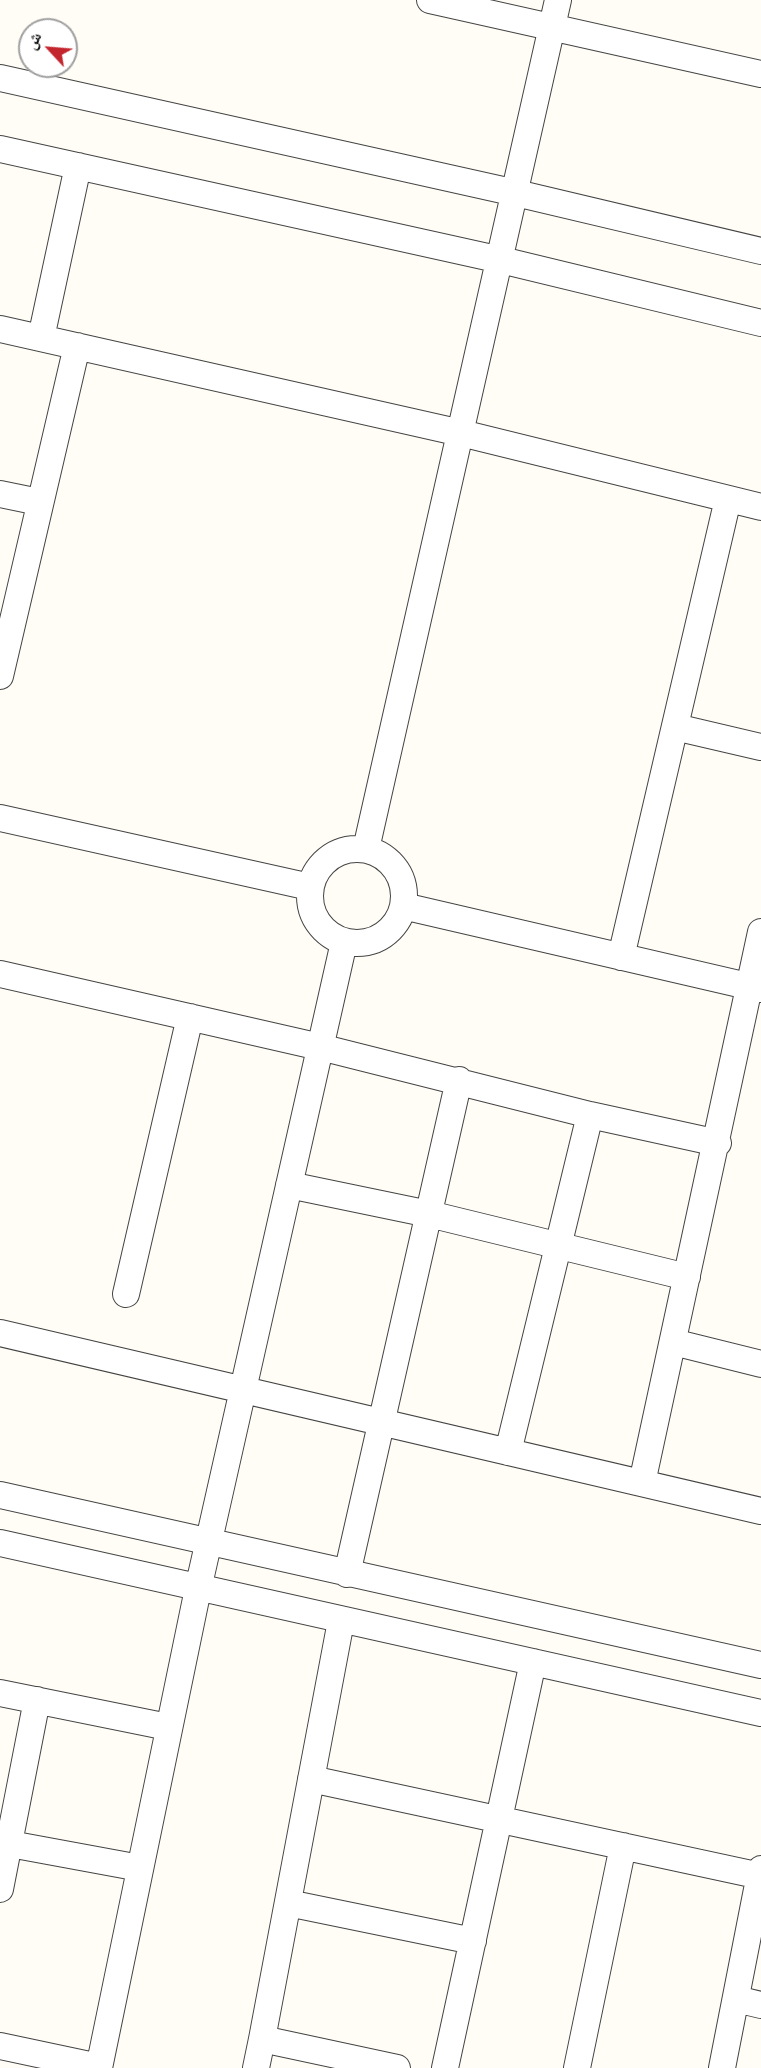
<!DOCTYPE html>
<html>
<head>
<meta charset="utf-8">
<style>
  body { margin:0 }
  #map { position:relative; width:761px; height:2068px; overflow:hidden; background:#fffdf5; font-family:"Zilla Slab","Noto Naskh Arabic",serif }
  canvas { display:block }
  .north { position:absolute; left:18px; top:18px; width:60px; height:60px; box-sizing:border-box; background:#fff; border:2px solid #a0a0a0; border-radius:50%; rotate:296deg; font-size:16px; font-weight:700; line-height:24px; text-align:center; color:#111 }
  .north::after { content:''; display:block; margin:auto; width:21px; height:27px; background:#c4262e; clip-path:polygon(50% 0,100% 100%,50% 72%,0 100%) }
</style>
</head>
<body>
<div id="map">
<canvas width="761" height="2068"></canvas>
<div class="north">ش</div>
</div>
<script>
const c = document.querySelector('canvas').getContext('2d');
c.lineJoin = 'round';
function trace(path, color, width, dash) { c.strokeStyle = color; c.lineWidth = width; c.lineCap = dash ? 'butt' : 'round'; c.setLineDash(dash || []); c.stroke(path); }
const minor = new Path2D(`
  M 430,0 L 761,74
  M 0,78 L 516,193 L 761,251
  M 0,149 L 501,260 L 761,323
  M 0,329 L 461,433 L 761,507
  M 41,338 L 78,166
  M 0,494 L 39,502
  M 0,676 L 77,346
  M 675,727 L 761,747
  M 0,818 L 310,887
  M310 896a47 47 0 1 1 94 0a47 47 0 1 1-94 0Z
  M 366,849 L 558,0
  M 403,906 L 761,989
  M 621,957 L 728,499
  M 0,974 L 320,1047 L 590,1115 L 718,1143
  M 289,1185 L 429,1214 L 687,1277
  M 126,1294 L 190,1017
  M 0,1333 L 761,1511
  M 673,1342 L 761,1364
  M 508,1452 L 590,1115
  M 642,1483 L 761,932
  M 0,1495 L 761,1665
  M 0,1543 L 761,1713
  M 347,1574 L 459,1080
  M 0,1693 L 168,1727
  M 311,1779 L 761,1876
  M 10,1844 L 140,1868
  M 0,1889 L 37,1700
  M 288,1903 L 473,1941
  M 736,1999 L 761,2005
  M 262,2039 L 341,1621
  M 0,2046 L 99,2067
  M 99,2068 L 198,1589 L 344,942
  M 256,2068 L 262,2039 L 397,2068
  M 445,2068 L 533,1662
  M 577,2068 L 623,1846
  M 722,2068 L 761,1869`);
trace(minor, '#444', 28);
trace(minor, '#fff', 26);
</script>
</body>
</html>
